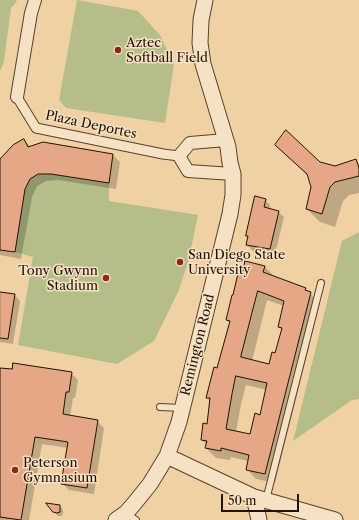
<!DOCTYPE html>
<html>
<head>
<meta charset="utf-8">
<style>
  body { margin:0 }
  #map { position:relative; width:359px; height:520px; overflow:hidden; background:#efd1a3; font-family:"Libre Caslon Text",serif }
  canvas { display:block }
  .scale { position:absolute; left:221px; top:494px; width:78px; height:18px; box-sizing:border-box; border:2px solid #231204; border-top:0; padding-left:5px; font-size:12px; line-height:14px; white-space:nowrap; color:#231204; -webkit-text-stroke:3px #f5e1c3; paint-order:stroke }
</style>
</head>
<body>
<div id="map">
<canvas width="359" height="520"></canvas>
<div class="scale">50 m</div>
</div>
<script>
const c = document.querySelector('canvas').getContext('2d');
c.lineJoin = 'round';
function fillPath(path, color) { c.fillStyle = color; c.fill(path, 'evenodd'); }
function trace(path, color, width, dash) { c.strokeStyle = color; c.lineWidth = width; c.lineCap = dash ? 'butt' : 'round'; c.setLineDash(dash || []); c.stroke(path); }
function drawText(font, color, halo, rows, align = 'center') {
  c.font = font + ' "Libre Caslon Text",serif'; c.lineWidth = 3; c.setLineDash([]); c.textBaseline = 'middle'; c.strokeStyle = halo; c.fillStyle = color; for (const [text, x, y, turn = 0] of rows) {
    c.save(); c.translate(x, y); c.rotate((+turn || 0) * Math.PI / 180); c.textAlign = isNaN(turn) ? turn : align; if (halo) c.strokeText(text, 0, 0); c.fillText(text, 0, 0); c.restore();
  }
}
fillPath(new Path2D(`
  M 0,0 L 16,0 L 17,1 L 11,8 L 4,61 L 0,72 Z
  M 77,0 L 138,11 L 160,35 L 174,65 L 165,123 L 66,108 L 59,100 Z
  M 38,174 L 51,174 L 109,183 L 109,201 L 198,215 L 188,263 L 178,292 L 154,341 L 117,364 L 18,345 L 33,257 L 15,252 L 25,189 L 30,179 Z
  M 359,232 L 359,399 L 352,400 L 293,441 L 342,241 Z`), '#b5bd89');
fillPath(new Path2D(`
  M 24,140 L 31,147 L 43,143 L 113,155 L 120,162 L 116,189 L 58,180 L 46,181 L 37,186 L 32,197 L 21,259 L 0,255 L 0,161 Z
  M 276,145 L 320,163 L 335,167 L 356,160 L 359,164 L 359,193 L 349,195 L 343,201 L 335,227 L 320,222 L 307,209 L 312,187 L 308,176 Z
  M 265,200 L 270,205 L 269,210 L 278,212 L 284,217 L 275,254 L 253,251 L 247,245 Z
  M 264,266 L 274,276 L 305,289 L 320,303 L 275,483 L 256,479 L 247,469 L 248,461 L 231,457 L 230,460 L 216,458 L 206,448 L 207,445 L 202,440 L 207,425 L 211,401 L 207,398 L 218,369 L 230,323 L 227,320 L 244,272 ZM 267,300 L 284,306 L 279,326 L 282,330 L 275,355 L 270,365 L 252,361 ZM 246,385 L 267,390 L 260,416 L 250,436 L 236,432 L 241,404 Z
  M 0,293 L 15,295 L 20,301 L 13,344 L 0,342 Z
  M 0,369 L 71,373 L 78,380 L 75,398 L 73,398 L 70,416 L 97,421 L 104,428 L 94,494 L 69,490 L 62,483 L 68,448 L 42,444 L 29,520 L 0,520 Z
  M 60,506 L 63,510 L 63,514 L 61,516 L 58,516 L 54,512 Z`), '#0003');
const building = new Path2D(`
  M 286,130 L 320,162 L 335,166 L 356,159 L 359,168 L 359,176 L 335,182 L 330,187 L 322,214 L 306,209 L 311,187 L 307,174 L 275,145 Z
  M 24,139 L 28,147 L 43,142 L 113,154 L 109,183 L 51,174 L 38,174 L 30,179 L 25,189 L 15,252 L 0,250 L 0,159 L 13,145 Z
  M 255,196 L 266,199 L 264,207 L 279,211 L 270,249 L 246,245 L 248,236 L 246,236 Z
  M 245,261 L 265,266 L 263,272 L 306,288 L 305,290 L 311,292 L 265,474 L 246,470 L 249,455 L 221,448 L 221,451 L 205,448 L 207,441 L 201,440 L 203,423 L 207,424 L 210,398 L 206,398 L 214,367 L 217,368 L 230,321 L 226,320 L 232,295 L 233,295 L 239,269 L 243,271 ZM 258,291 L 284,301 L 278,327 L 282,328 L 275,353 L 272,352 L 269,364 L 241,357 ZM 236,376 L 267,383 L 260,415 L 255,413 L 250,434 L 226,429 L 232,394 Z
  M 0,292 L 15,294 L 8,339 L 0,338 Z
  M 13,363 L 72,372 L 69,392 L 66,392 L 63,414 L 98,420 L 87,488 L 61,484 L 68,442 L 35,437 L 21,520 L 0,517 L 0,368 L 12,369 Z
  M 46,503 L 60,505 L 60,512 L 57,513 L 53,512 Z`);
fillPath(building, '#e6a786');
trace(building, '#231204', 1);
const service = new Path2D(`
  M 160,407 L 182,408
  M 266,500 L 321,283
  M 127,514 L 136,520`);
const pedestrian = new Path2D(`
  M 17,97 L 36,128 L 163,154 L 179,156`);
const minor = new Path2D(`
  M 17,97 L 31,13 L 35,0
  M 226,140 L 190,143 L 179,156 L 188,171 L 233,174`);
const tertiary = new Path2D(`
  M 167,456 L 254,497 L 335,520
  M 254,497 L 259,520
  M 116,520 L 126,513 L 133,505 L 150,484 L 167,456 L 179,422 L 230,214 L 233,195 L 233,174 L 230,163 L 228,147 L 203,64 L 200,43 L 201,20 L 205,0`);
trace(service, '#56422c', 8);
trace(pedestrian, '#56422c', 11);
trace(minor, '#56422c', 14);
trace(tertiary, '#56422c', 17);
trace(service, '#f5e1c3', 6);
trace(pedestrian, '#f5e1c3', 9);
trace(minor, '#f5e1c3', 12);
trace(tertiary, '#f5e1c3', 15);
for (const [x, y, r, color] of [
  [118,50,4,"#8f2418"],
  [180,262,4,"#8f2418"],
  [106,278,4,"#8f2418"],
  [15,470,4,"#8f2418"]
]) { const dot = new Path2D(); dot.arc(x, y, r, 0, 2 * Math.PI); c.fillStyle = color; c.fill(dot); trace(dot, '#f5e1c3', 1.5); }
drawText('13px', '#231204', '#f5e1c3', [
  ["Aztec",126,43],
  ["Softball Field",126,58],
  ["San Diego State",188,255],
  ["University",188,270],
  ["Tony Gwynn",98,271,"right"],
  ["Stadium",98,286,"right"],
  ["Peterson",23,463],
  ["Gymnasium",23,478]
], 'left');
drawText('13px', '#231204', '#f5e1c3', [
  ["Plaza Deportes",91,125,12],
  ["Remington Road",198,345,-76]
]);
</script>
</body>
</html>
